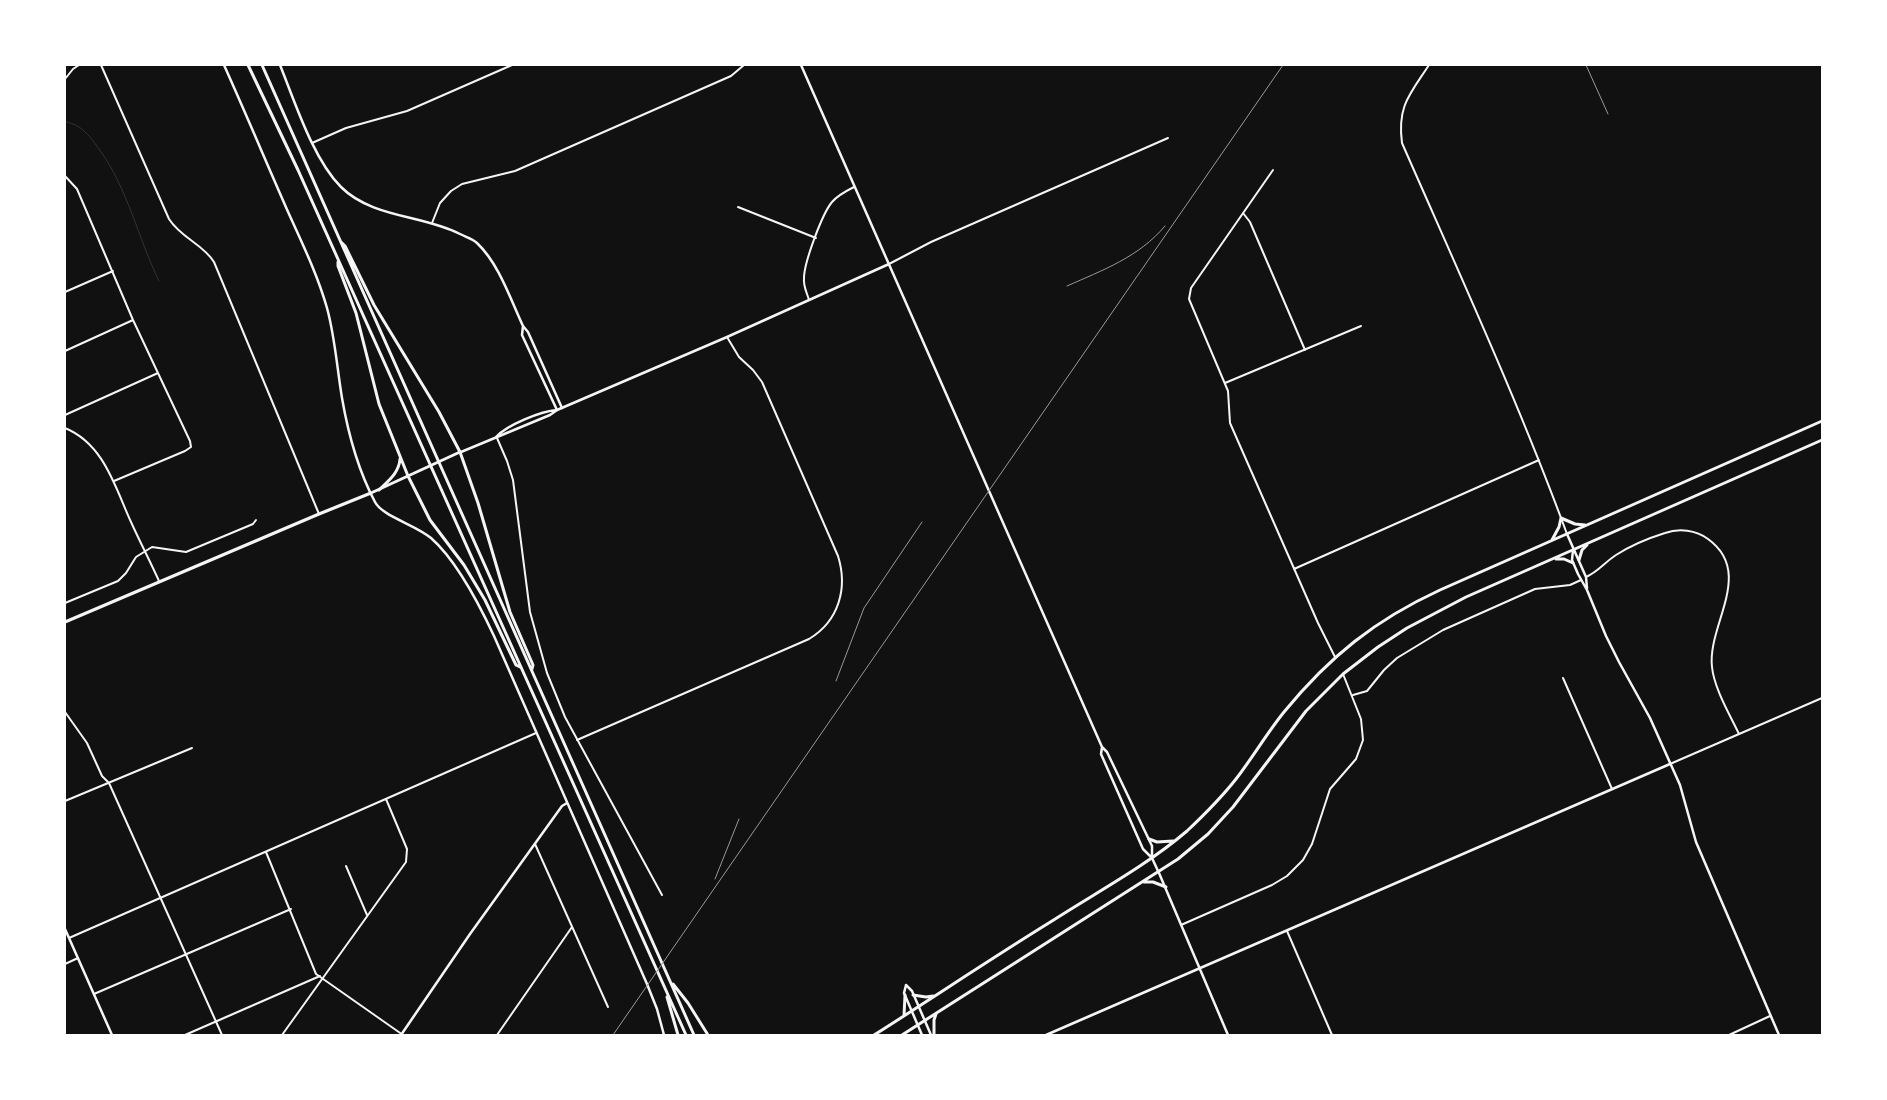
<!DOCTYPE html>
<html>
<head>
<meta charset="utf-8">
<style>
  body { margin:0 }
  #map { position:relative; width:1887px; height:1100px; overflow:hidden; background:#111; font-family:Overpass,sans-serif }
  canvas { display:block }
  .frame { position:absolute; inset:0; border:66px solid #fff; pointer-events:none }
</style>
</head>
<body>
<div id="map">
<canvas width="1887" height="1100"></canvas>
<div class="frame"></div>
</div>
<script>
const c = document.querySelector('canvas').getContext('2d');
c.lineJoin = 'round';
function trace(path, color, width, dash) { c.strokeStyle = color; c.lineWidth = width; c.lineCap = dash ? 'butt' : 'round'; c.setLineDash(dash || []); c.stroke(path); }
trace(new Path2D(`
  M 65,121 C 69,123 75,124 79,127 C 87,132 94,142 99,149 C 128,189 138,238 159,281`), '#333', 1);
trace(new Path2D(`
  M 101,65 L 169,219 C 181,238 203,244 214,262 L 319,514
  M 1429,65 C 1410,94 1397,106 1402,143 C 1459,273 1518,401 1567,534
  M 65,79 L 73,69 L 79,65
  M 312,143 L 346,128 L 407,111 L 512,65
  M 1273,170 L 1191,288 L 1189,299 L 1228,391 L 1230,423 L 1318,623 L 1335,657
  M 65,176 L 77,189 L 133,320 L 190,441 L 191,447 L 185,451 L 114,481
  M 738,207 L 816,238
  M 1243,213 L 1250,222 L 1305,350
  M 432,223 L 440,203 L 451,191 L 462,184 L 515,171 L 731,76 L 744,65
  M 889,264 L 931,242 L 1168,138
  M 65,292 L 113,271
  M 809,300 C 807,293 803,286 804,278 C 804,263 822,214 832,202 C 838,195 846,191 854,187
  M 65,351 L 133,320
  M 1225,383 L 1361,326
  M 65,415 L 158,373
  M 65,428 C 104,444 115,487 131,522 C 140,542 150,561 159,581
  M 497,438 L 507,461 L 513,480 L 530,612 L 547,673 L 565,717 L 662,895
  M 1294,569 L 1539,460
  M 1586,577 C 1598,572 1605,562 1616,555 C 1630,546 1649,538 1665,533 C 1679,528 1696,530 1708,539 C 1755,573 1707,625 1712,667 C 1714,688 1730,715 1739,734
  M 65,603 L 118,581 L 126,573 L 136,557 L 152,547 L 186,552 L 253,524 L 256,520
  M 1563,678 L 1612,789
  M 1353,695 L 1367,691 L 1384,670 L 1397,658 L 1443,630 L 1535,589 L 1570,585 L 1581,580
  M 65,712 L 87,743 L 102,776 L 109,783 L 222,1035
  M 577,740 L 809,639 C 839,621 848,588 838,556 L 762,382 L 753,370 L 739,357 L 727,337
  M 1670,764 L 1822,698
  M 65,801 L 192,748
  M 535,844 L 608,1007
  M 266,852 L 316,974 L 403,1035
  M 346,866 L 367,915
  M 1181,925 L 1272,885 L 1287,876 L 1303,860 L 1312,844 L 1330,789 L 1356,759 L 1363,740 L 1361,719 L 1343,674
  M 1287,931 L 1332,1035
  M 69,938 L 536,733
  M 65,964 L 78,958
  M 94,994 L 291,909
  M 185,1035 L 320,976
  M 282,1035 L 406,862 L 407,849 L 386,799
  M 497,1035 L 572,927
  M 1729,1035 L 1770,1016`), '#f5f5f5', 2);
trace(new Path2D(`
  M 224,65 C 246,114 267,164 289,214 C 303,245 318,276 327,308 C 335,337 337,368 342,398 C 348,433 358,470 375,502 C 382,516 416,525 431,538 C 456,560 480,606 494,636 L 647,984 L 657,1009 L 664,1035
  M 280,65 C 295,102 313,159 341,187 C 372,218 423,215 460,234 C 466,237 473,239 477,243 C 499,264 510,298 523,326 L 528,332 L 562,408
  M 523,326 L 522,335 L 557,410
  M 1159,873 L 1228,1035
  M 65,929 L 112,1035
  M 401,1035 L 470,934 L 562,806 L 567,803
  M 922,1035 L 904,993 L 906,985 L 912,991 L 931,1035
  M 1046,1035 L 1670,764`), '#f5f5f5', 2.5);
trace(new Path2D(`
  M 801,65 L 1102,747 L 1107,752 L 1152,846 L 1152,858
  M 557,410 L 727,337 L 889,264
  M 461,452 L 550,415 L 557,410 C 541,411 507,425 496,437
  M 1567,534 L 1586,577 L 1587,588
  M 1573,550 L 1572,560 L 1578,574 L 1587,590 L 1606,636 L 1619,662 L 1650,718 L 1680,785 L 1696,842 L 1779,1035
  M 1102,747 L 1101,754 L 1143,849 L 1152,858 L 1158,871`), '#f5f5f5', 2.5);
trace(new Path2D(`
  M 65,622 L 319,514 L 371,493 L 460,452`), '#f5f5f5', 3);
trace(new Path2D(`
  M 1552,540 L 1559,527 L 1561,518 L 1575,524 L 1585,525
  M 1556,559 L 1564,559 L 1573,563
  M 1579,560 L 1582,550 L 1587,545
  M 1149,839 L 1157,842 L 1173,841
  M 1144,882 L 1153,882 L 1166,887
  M 913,995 L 926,997 L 933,996
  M 904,1016 L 905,995
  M 874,1035 C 934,997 992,958 1052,921 C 1097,892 1146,866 1187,831 C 1204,815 1221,798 1236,779 C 1253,757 1267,733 1284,712 C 1330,656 1375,620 1440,590 L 1822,421
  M 902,1035 L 1178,859 L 1208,834 L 1233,807 L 1306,711 L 1343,674 L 1378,647 L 1407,628 L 1466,597 L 1822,440
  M 934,1035 L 934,1020 L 936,1014`), '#f5f5f5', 3);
trace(new Path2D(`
  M 248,65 L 298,170 L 686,1035
  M 262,65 L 694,1035
  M 341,242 L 345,246 L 374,305 L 439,412 L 460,452 L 478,503 L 510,612 L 533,665 L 532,669
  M 338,262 L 338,266 L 356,313 L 379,404 L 408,476 L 430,520 L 464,565 L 485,600 L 516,665 L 520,667
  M 379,490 C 388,481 399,473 400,459
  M 673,984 L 688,1003 L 708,1035
  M 667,997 L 678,1035`), '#f5f5f5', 3);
trace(new Path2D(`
  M 1249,65 L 1250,65
  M 1586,65 L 1608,114
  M 1067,286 C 1103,270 1139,257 1165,226
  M 836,681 L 864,608 L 922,522
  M 715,879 L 739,819
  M 613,1035 L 1283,65`), '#9a9a9a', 1);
</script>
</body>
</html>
